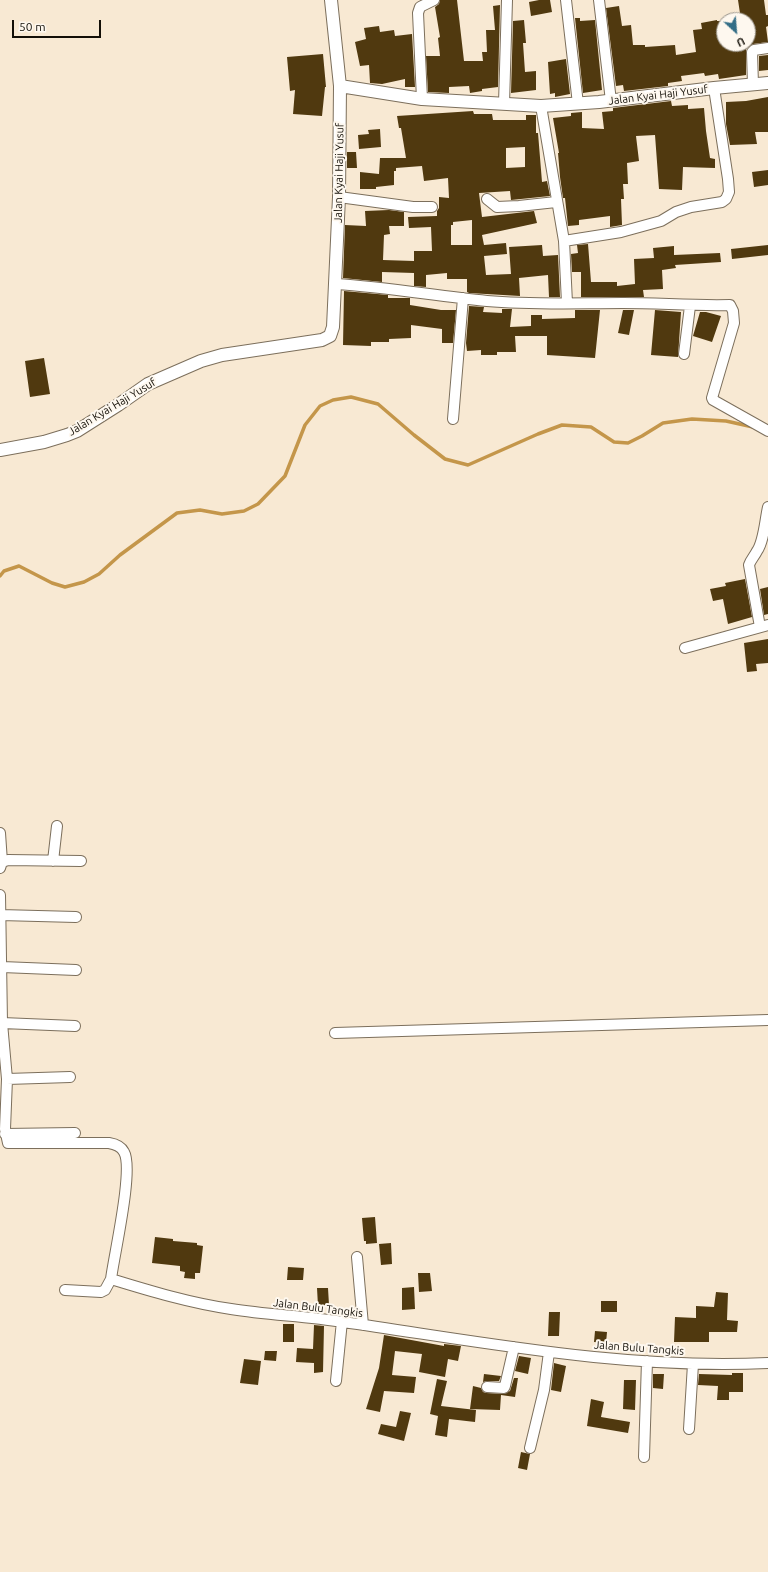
<!DOCTYPE html>
<html>
<head>
<meta charset="utf-8">
<style>
  body { margin:0 }
  #map { position:relative; width:768px; height:1572px; overflow:hidden; background:#f8e9d3; font-family:Ubuntu,sans-serif }
  canvas { display:block }
  .north { position:absolute; left:716px; top:12px; width:40px; height:40px; box-sizing:border-box; background:#fef8ef; border:1px solid #a09b92; border-radius:50%; rotate:154deg; font-size:11px; font-weight:700; line-height:16px; text-align:center; color:#130f07 }
  .north::after { content:''; display:block; margin:auto; width:14px; height:18px; background:#346e87; clip-path:polygon(50% 0,100% 100%,50% 72%,0 100%) }
  .scale { position:absolute; left:12px; top:20px; width:89px; height:18px; box-sizing:border-box; border:2px solid #130f07; border-top:0; padding-left:5px; font-size:12px; line-height:14px; white-space:nowrap; color:#130f07; -webkit-text-stroke:3px #fef8ef; paint-order:stroke }
</style>
</head>
<body>
<div id="map">
<canvas width="768" height="1572"></canvas>
<div class="north">U</div>
<div class="scale">50 m</div>
</div>
<script>
const c = document.querySelector('canvas').getContext('2d');
c.lineJoin = 'round';
function trace(path, color, width, dash) { c.strokeStyle = color; c.lineWidth = width; c.lineCap = dash ? 'butt' : 'round'; c.setLineDash(dash || []); c.stroke(path); }
function fillPath(path, color) { c.fillStyle = color; c.fill(path, 'evenodd'); }
function drawText(font, color, halo, rows, align = 'center') {
  c.font = font + ' Ubuntu,sans-serif'; c.lineWidth = 4; c.setLineDash([]); c.textBaseline = 'middle'; c.strokeStyle = halo; c.fillStyle = color; for (const [text, x, y, turn = 0] of rows) {
    c.save(); c.translate(x, y); c.rotate((+turn || 0) * Math.PI / 180); c.textAlign = isNaN(turn) ? turn : align; if (halo) c.strokeText(text, 0, 0); c.fillText(text, 0, 0); c.restore();
  }
}
trace(new Path2D(`
  M 0,576 L 4,571 L 19,566 L 52,583 L 65,587 L 84,582 L 99,574 L 120,555 L 177,513 L 200,510 L 222,514 L 244,511 L 258,504 L 285,476 L 305,425 L 320,406 L 333,400 L 351,397 L 378,404 L 414,435 L 445,459 L 468,465 L 538,434 L 562,425 L 591,427 L 614,442 L 628,443 L 642,436 L 663,423 L 692,419 L 726,421 L 753,427`), '#c4964a', 3.5);
fillPath(new Path2D(`
  M 440,0 L 457,0 L 464,61 L 483,61 L 482,52 L 487,52 L 486,30 L 495,30 L 493,6 L 500,5 L 498,87 L 482,89 L 482,91 L 470,93 L 469,86 L 449,87 L 449,93 L 428,92 L 426,56 L 440,56 L 438,38 L 440,37 L 435,7 L 439,4 Z
  M 539,0 L 550,0 L 552,12 L 531,16 L 529,2 Z
  M 738,0 L 764,0 L 766,15 L 768,15 L 768,26 L 766,27 L 768,42 L 753,44 L 746,49 L 746,75 L 719,79 L 718,74 L 705,76 L 704,73 L 681,76 L 682,81 L 668,83 L 668,86 L 624,91 L 623,85 L 616,86 L 606,8 L 619,6 L 622,26 L 631,25 L 633,45 L 645,45 L 645,47 L 675,45 L 676,55 L 696,52 L 693,30 L 702,29 L 701,23 L 717,20 L 717,21 L 724,21 L 724,44 L 748,44 L 748,20 L 741,20 Z
  M 575,18 L 580,18 L 580,21 L 595,20 L 602,90 L 583,93 Z
  M 524,20 L 526,43 L 523,43 L 525,72 L 536,71 L 536,90 L 511,93 L 513,21 Z
  M 379,26 L 380,32 L 394,30 L 395,36 L 412,34 L 415,87 L 405,87 L 405,79 L 382,84 L 370,83 L 369,65 L 360,66 L 355,42 L 366,39 L 364,28 Z
  M 323,54 L 326,87 L 325,87 L 322,116 L 293,114 L 295,90 L 290,91 L 287,57 Z
  M 768,55 L 768,70 L 759,71 L 759,56 Z
  M 566,59 L 570,94 L 555,97 L 555,93 L 550,94 L 548,62 Z
  M 768,97 L 768,132 L 755,132 L 757,144 L 730,145 L 726,124 L 726,102 L 746,101 Z
  M 671,101 L 672,106 L 688,105 L 688,109 L 704,108 L 706,131 L 710,158 L 715,159 L 715,168 L 683,167 L 682,190 L 659,189 L 655,135 L 636,136 L 639,161 L 627,163 L 628,184 L 623,184 L 624,199 L 621,199 L 622,225 L 610,227 L 610,216 L 579,220 L 579,225 L 568,226 L 565,198 L 563,198 L 560,177 L 558,153 L 559,153 L 553,118 L 571,116 L 571,113 L 582,112 L 582,128 L 604,129 L 602,112 L 613,111 L 613,108 Z
  M 473,111 L 474,114 L 492,114 L 493,120 L 526,120 L 526,115 L 536,115 L 536,133 L 538,133 L 542,182 L 547,181 L 550,196 L 511,200 L 510,191 L 479,193 L 482,217 L 534,211 L 537,223 L 482,235 L 484,245 L 506,243 L 507,254 L 484,256 L 486,275 L 511,274 L 509,247 L 542,245 L 543,256 L 558,255 L 560,297 L 549,297 L 548,275 L 519,278 L 520,296 L 469,293 L 467,292 L 467,279 L 447,279 L 447,273 L 426,275 L 426,287 L 414,286 L 414,273 L 382,272 L 382,282 L 343,278 L 345,225 L 366,226 L 365,211 L 389,210 L 404,212 L 404,226 L 389,226 L 390,234 L 384,235 L 383,260 L 414,261 L 414,251 L 432,251 L 431,227 L 409,228 L 408,217 L 437,216 L 437,211 L 439,208 L 439,197 L 449,198 L 448,178 L 424,181 L 422,166 L 396,168 L 396,171 L 394,171 L 394,185 L 376,187 L 376,189 L 360,189 L 360,172 L 379,174 L 380,158 L 406,158 L 401,128 L 399,128 L 397,116 ZM 525,147 L 525,167 L 506,168 L 506,148 ZM 472,220 L 472,245 L 451,245 L 451,225 L 453,225 L 453,222 Z
  M 380,129 L 381,147 L 359,149 L 358,135 L 369,134 L 368,130 Z
  M 347,152 L 356,152 L 357,168 L 347,168 Z
  M 768,170 L 768,185 L 754,187 L 752,172 Z
  M 588,244 L 591,282 L 617,282 L 617,286 L 635,284 L 634,259 L 654,258 L 653,248 L 674,246 L 674,255 L 720,253 L 721,262 L 675,265 L 676,268 L 662,270 L 663,289 L 643,290 L 644,297 L 581,297 L 581,272 L 572,272 L 571,254 L 578,253 L 577,245 Z
  M 768,245 L 768,255 L 732,259 L 731,249 Z
  M 344,291 L 388,295 L 388,298 L 410,298 L 410,305 L 441,310 L 456,310 L 453,343 L 442,343 L 442,329 L 411,325 L 411,338 L 389,339 L 389,342 L 371,342 L 371,346 L 343,345 Z
  M 469,306 L 484,307 L 483,312 L 502,313 L 502,309 L 512,309 L 510,327 L 531,326 L 531,315 L 542,315 L 542,319 L 575,318 L 575,310 L 600,310 L 595,358 L 547,355 L 547,336 L 515,336 L 516,352 L 497,352 L 497,355 L 481,355 L 481,350 L 467,351 L 466,343 Z
  M 623,310 L 634,310 L 629,335 L 618,333 Z
  M 655,310 L 681,312 L 678,357 L 651,355 Z
  M 700,312 L 706,312 L 721,316 L 712,342 L 693,336 Z
  M 44,358 L 50,394 L 30,397 L 25,361 Z
  M 745,579 L 752,617 L 728,624 L 723,599 L 713,601 L 710,589 L 726,586 L 725,583 Z
  M 768,587 L 768,614 L 764,615 L 760,589 Z
  M 768,639 L 768,663 L 756,664 L 757,671 L 747,672 L 744,643 Z
  M 375,1217 L 377,1243 L 366,1244 L 366,1241 L 364,1241 L 362,1218 Z
  M 155,1237 L 173,1239 L 173,1241 L 197,1243 L 197,1245 L 203,1246 L 200,1273 L 195,1273 L 195,1279 L 184,1278 L 185,1272 L 180,1271 L 180,1266 L 152,1263 Z
  M 391,1243 L 392,1264 L 381,1265 L 379,1244 Z
  M 288,1267 L 304,1268 L 303,1280 L 287,1280 Z
  M 418,1273 L 430,1273 L 432,1291 L 419,1292 Z
  M 414,1287 L 415,1309 L 402,1310 L 402,1288 Z
  M 317,1288 L 328,1288 L 329,1305 L 318,1306 Z
  M 716,1292 L 728,1293 L 727,1320 L 738,1321 L 737,1332 L 709,1332 L 709,1342 L 674,1342 L 675,1317 L 696,1318 L 696,1306 L 714,1307 Z
  M 601,1301 L 617,1301 L 617,1312 L 601,1312 Z
  M 549,1312 L 560,1312 L 559,1336 L 548,1336 Z
  M 283,1324 L 294,1324 L 294,1342 L 283,1342 Z
  M 314,1325 L 324,1326 L 323,1372 L 314,1373 L 314,1363 L 296,1362 L 297,1348 L 313,1349 Z
  M 595,1331 L 607,1332 L 606,1343 L 594,1342 Z
  M 384,1335 L 444,1346 L 444,1344 L 461,1346 L 458,1361 L 448,1359 L 445,1377 L 419,1372 L 422,1354 L 395,1351 L 392,1375 L 416,1377 L 414,1393 L 384,1391 L 380,1412 L 366,1409 L 379,1368 Z
  M 265,1351 L 277,1351 L 276,1361 L 264,1360 Z
  M 519,1356 L 531,1358 L 528,1374 L 515,1371 Z
  M 244,1359 L 261,1361 L 258,1385 L 240,1383 Z
  M 554,1363 L 566,1366 L 561,1392 L 551,1390 Z
  M 732,1373 L 743,1373 L 743,1392 L 729,1392 L 729,1400 L 717,1400 L 718,1386 L 698,1385 L 699,1374 L 732,1375 Z
  M 484,1374 L 501,1376 L 499,1381 L 487,1381 L 483,1382 Z
  M 653,1374 L 664,1374 L 663,1389 L 653,1388 Z
  M 514,1378 L 518,1378 L 515,1397 L 501,1395 L 500,1410 L 470,1409 L 473,1386 L 481,1388 L 483,1392 L 486,1393 L 504,1394 L 510,1391 Z
  M 437,1379 L 447,1381 L 441,1406 L 476,1410 L 475,1422 L 449,1419 L 447,1437 L 435,1435 L 438,1416 L 430,1414 Z
  M 624,1380 L 636,1380 L 635,1410 L 623,1409 Z
  M 591,1399 L 604,1402 L 601,1417 L 630,1422 L 628,1433 L 587,1426 Z
  M 400,1411 L 411,1413 L 404,1441 L 378,1434 L 381,1424 L 396,1427 Z
  M 521,1452 L 530,1454 L 527,1470 L 518,1468 Z`), '#50390f');
const minor = new Path2D(`
  M 566,0 L 578,104
  M 599,0 L 611,101
  M 753,85 L 752,52 L 754,50 L 768,48
  M 422,99 L 418,13 L 420,7 L 434,0
  M 504,104 L 507,0
  M 541,106 L 564,241 L 567,303
  M 339,197 L 413,207 L 432,207
  M 487,199 L 497,207 L 519,206 L 556,202
  M 564,241 L 621,232 L 661,221 L 676,212 L 691,207 L 722,202 L 726,199 L 729,192 L 728,179 L 714,88
  M 336,284 C 386,287 436,296 487,301 C 532,305 578,303 623,303 C 659,303 694,306 730,305 L 733,311 L 734,323 L 712,398 L 713,400 L 768,431
  M 684,354 L 690,306
  M 453,419 L 463,298
  M 760,627 L 749,565 C 751,559 754,557 757,551 C 764,541 765,520 768,507
  M 685,648 L 768,625
  M 53,861 L 57,826
  M 2,862 L 8,860 L 81,861
  M 0,868 L 2,862 L 0,833
  M 0,895 L 2,1023 L 7,1079 L 5,1129 L 8,1143 L 109,1143 C 115,1144 121,1146 124,1152 C 134,1169 114,1255 111,1279 C 150,1291 190,1303 231,1309 C 268,1315 306,1316 343,1322 C 484,1342 625,1370 768,1363
  M 0,915 L 76,917
  M 2,967 L 76,970
  M 2,1023 L 75,1026
  M 335,1033 L 768,1020
  M 7,1079 L 70,1077
  M 5,1134 L 75,1133
  M 357,1257 L 363,1325
  M 65,1290 L 101,1292 L 105,1290 L 111,1279
  M 336,1381 L 342,1321
  M 487,1387 L 504,1388 L 505,1386 L 514,1347
  M 689,1429 L 693,1364
  M 530,1448 L 544,1390 L 549,1352
  M 644,1457 L 647,1361`);
const tertiary = new Path2D(`
  M 340,86 L 422,99 L 541,106 L 599,102 L 714,88 L 768,83
  M 0,450 L 44,442 L 67,435 L 77,431 L 118,405 L 148,384 L 201,361 L 222,355 L 322,340 L 330,336 L 333,327 L 339,197 L 340,86 L 331,0`);
trace(minor, '#7c6f5c', 12);
trace(tertiary, '#7c6f5c', 14);
trace(minor, '#fff', 10);
trace(tertiary, '#fff', 12);
drawText('11px', '#130f07', '#fef8ef', [
  ["Jalan Kyai Haji Yusuf",658,95,-7],
  ["Jalan Kyai Haji Yusuf",339,173,-89],
  ["Jalan Kyai Haji Yusuf",112,407,-31],
  ["Jalan Bulu Tangkis",318,1308,7],
  ["Jalan Bulu Tangkis",639,1348,4]
]);
</script>
</body>
</html>
